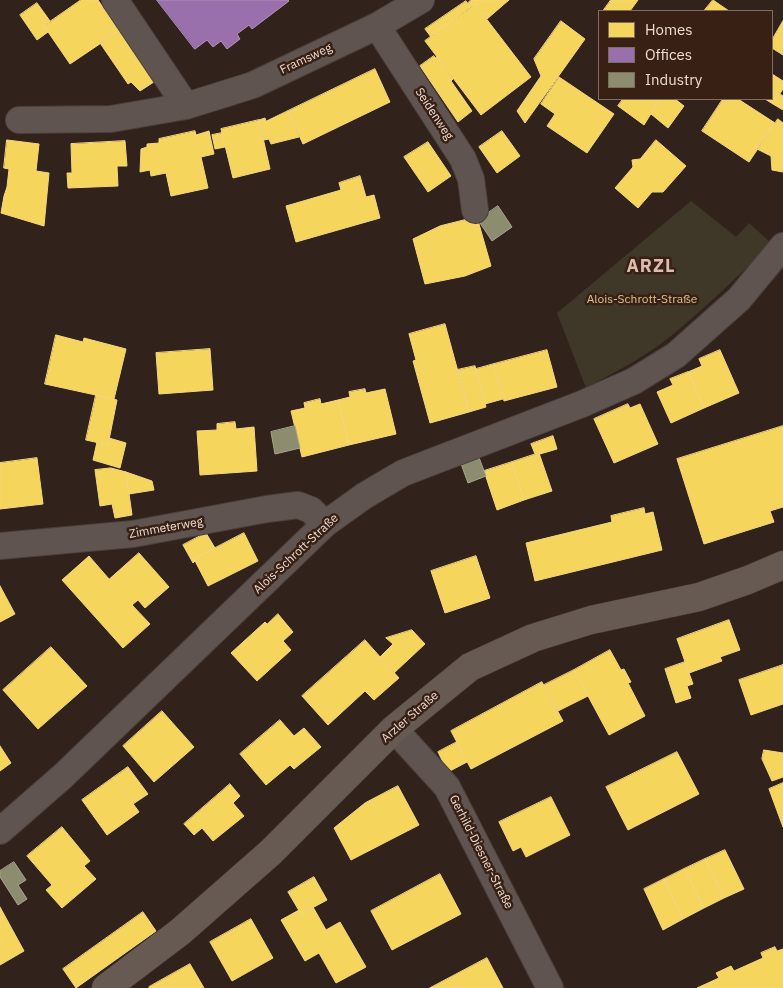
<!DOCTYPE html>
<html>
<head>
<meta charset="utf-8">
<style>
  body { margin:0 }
  #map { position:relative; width:783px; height:988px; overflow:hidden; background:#31231c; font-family:"IBM Plex Sans",sans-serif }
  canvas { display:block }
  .legend { position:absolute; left:598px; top:10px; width:175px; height:90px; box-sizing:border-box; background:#392014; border:1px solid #816c61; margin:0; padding:6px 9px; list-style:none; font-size:15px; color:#eeddd5 }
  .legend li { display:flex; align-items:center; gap:10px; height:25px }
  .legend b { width:25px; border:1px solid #816c61 }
</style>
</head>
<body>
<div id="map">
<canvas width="783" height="988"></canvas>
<ul class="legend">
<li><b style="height:14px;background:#f6d55c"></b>Homes</li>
<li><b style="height:14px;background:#9970ab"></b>Offices</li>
<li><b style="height:14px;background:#8c8c6e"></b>Industry</li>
</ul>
</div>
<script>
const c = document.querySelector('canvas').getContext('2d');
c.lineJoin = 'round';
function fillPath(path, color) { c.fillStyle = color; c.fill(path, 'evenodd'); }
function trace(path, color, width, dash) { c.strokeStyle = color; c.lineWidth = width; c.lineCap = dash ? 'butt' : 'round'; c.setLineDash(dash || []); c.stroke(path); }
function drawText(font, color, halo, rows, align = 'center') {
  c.font = font + ' "IBM Plex Sans",sans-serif'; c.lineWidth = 5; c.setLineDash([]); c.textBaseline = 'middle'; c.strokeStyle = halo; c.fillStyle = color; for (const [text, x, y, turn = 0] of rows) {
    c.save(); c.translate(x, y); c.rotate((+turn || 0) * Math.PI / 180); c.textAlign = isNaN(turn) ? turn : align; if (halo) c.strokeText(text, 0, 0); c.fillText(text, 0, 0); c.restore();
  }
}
fillPath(new Path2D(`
  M 691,201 L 736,237 L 749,223 L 772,244 C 739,275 706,307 671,336 C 645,357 615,372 586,388 L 557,313 Z`), '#3f3828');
const homes = new Path2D(`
  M 81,0 L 98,0 L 119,31 L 70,64 L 44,26 Z
  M 471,0 L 509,0 L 487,19 L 475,4 L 470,7 L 468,3 Z
  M 611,0 L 638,0 L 630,11 L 603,11 Z
  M 713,0 L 729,11 L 704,11 Z
  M 466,1 L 470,7 L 431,37 L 425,29 Z
  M 37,3 L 50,21 L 44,26 L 48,32 L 37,40 L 20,15 Z
  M 475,4 L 531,77 L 481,115 L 425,41 Z
  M 114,11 L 160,78 L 140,91 L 131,82 L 128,84 L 100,43 L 119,31 L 106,12 Z
  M 561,21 L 585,39 L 525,123 L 517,111 L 541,76 L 534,59 Z
  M 783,21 L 783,55 L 772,48 L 772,40 Z
  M 434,56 L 435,58 L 437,57 L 453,79 L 451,81 L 472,111 L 458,122 L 420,66 Z
  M 375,69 L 390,102 L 303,144 L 288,111 Z
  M 772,74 L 783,81 L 783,89 L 773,104 L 765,99 L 772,99 Z
  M 559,77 L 614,114 L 587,153 L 547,126 L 555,114 L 541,104 Z
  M 780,94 L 783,96 L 783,110 L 773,104 Z
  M 623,99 L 660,99 L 644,125 L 618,106 Z
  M 660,99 L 675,99 L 684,106 L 668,128 L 651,114 Z
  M 723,99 L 738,99 L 775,123 L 749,162 L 702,131 Z
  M 288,111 L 299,137 L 271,144 L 269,139 L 264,140 L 259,120 L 265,118 L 266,121 Z
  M 778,119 L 783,123 L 783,172 L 772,170 L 771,156 L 757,149 Z
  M 259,120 L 270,169 L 233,178 L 221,129 Z
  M 195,131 L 196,135 L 209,131 L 214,154 L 201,157 L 208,188 L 171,196 L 166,173 L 151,176 L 150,170 L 140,172 L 141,149 L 147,147 L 147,144 L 159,143 L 159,139 Z
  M 502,131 L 520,156 L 497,173 L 479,147 Z
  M 222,133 L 225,147 L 215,149 L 212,135 Z
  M 7,140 L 39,144 L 36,171 L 49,173 L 44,226 L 1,213 L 4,196 L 7,187 L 9,169 L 4,168 Z
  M 656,140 L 686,166 L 663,192 L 652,192 L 638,208 L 615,188 L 633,167 L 632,160 L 640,159 Z
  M 125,141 L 127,166 L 117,166 L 118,186 L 68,188 L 67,173 L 72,173 L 71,144 Z
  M 428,142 L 451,176 L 428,192 L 404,157 Z
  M 360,176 L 366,197 L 374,195 L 380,218 L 296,242 L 286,206 L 341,190 L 339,183 Z
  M 477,217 L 491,266 L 465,276 L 425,284 L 413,239 L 440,226 Z
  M 445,324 L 469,412 L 430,423 L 413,361 L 416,360 L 409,334 Z
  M 56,335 L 83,342 L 84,338 L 126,349 L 114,399 L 45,384 Z
  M 210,349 L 213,390 L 159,394 L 156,353 Z
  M 547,350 L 557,387 L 504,401 L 494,364 Z
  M 720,350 L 739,393 L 704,408 L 688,372 L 702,366 L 699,359 Z
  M 494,364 L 503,399 L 485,404 L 476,369 Z
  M 475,366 L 486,407 L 469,412 L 457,370 Z
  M 688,372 L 704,408 L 671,423 L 657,392 L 673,385 L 670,379 Z
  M 365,389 L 366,393 L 385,389 L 396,434 L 349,445 L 338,400 L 350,397 L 349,392 Z
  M 96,395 L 117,400 L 108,445 L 86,440 Z
  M 320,399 L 321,404 L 338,400 L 349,445 L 302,457 L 291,411 L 305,408 L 304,403 Z
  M 628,404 L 630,408 L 640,404 L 658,444 L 614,463 L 594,419 Z
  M 235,422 L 236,429 L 254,427 L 257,471 L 200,475 L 197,431 L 217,430 L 217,424 Z
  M 783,426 L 783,507 L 770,511 L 774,522 L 704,544 L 677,459 Z
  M 553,436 L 557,449 L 540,454 L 539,453 L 535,454 L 531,444 Z
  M 109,438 L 126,443 L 120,468 L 93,460 L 97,442 L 108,445 Z
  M 539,453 L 552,491 L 524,500 L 512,462 Z
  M 37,458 L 43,504 L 0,509 L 0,463 Z
  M 512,462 L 524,500 L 497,510 L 484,471 Z
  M 111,468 L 126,472 L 132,515 L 115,518 L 112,504 L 100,506 L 95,470 Z
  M 126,472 L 152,481 L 154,490 L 129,494 Z
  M 644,508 L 645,514 L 653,512 L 662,550 L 535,581 L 526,543 L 612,522 L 611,516 Z
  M 206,533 L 215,548 L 194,559 L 195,561 L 193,563 L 183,545 Z
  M 244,533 L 258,561 L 208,586 L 194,559 Z
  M 139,553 L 169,587 L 145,608 L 138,600 L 132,605 L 150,624 L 123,648 L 62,580 L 89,556 L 109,579 Z
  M 476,556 L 490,598 L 445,613 L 431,571 Z
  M 0,586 L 15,614 L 0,622 Z
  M 278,614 L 293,632 L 283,641 L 291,650 L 257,681 L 231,653 L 265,622 L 267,624 Z
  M 729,620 L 740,650 L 720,657 L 722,661 L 689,673 L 677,639 Z
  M 412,630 L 425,644 L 394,673 L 380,657 L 393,644 L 386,638 Z
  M 365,640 L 399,678 L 374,700 L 365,691 L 328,725 L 302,696 Z
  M 51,647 L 87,686 L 38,729 L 3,690 Z
  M 610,650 L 621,670 L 624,669 L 631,682 L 628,683 L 645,716 L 609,735 L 574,670 Z
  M 685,662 L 693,684 L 687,686 L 691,698 L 676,703 L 665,669 Z
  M 783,665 L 783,704 L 751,715 L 739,680 Z
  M 574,670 L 588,696 L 558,711 L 544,685 Z
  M 542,682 L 563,721 L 471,769 L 451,731 Z
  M 162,711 L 194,747 L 154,782 L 123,746 Z
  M 280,720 L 294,736 L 304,728 L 321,747 L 294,769 L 290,765 L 266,785 L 240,754 Z
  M 457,742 L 467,762 L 448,772 L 438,752 Z
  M 0,746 L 11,763 L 0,771 Z
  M 764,750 L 783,753 L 783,777 L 772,781 L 762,759 Z
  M 677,752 L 699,794 L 628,830 L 606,787 Z
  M 128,767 L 148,794 L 133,804 L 114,777 Z
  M 114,777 L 139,812 L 107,835 L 82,800 Z
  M 783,783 L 783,827 L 769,789 Z
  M 230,784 L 240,796 L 233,803 L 244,816 L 213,841 L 202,828 L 194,835 L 184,824 Z
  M 398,786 L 419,825 L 351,860 L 334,828 L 365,803 Z
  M 551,797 L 570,835 L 526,857 L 521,847 L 513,851 L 499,822 Z
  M 62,827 L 90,861 L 84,866 L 96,879 L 62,908 L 46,890 L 52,885 L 27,856 Z
  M 725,850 L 744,889 L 724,898 L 705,859 Z
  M 705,859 L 724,898 L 704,908 L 684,869 Z
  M 684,869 L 704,908 L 683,919 L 664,879 Z
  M 440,874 L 461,914 L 392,950 L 371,911 Z
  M 314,877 L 327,900 L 301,914 L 288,892 Z
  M 664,879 L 683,919 L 663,930 L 644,889 Z
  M 0,907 L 24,951 L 0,965 Z
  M 313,907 L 326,930 L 340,922 L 366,967 L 336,983 L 319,953 L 305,961 L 281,920 L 299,910 L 301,914 Z
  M 143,912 L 156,931 L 76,988 L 63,969 Z
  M 251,919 L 273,958 L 232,981 L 210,942 Z
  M 775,947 L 777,951 L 783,949 L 783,988 L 697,988 L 719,978 L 716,973 L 731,966 L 734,971 L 763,958 L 761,953 Z
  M 487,958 L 503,988 L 430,988 Z
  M 190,964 L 204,988 L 149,988 L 149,987 Z`);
fillPath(homes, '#f6d55c');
trace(homes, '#f4d780', 1);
const offices = new Path2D(`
  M 157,0 L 288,0 L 289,1 L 252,29 L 249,25 L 237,34 L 240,39 L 227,49 L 221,41 L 213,47 L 207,40 L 195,49 Z`);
fillPath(offices, '#9970ab');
trace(offices, '#b291b8', 1);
const industry = new Path2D(`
  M 498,206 L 512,227 L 492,241 L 478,220 Z
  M 295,426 L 300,448 L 275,454 L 271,432 Z
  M 478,455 L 486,476 L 468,483 L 460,461 Z
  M 14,862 L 26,880 L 18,885 L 27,899 L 18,905 L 0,877 L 0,871 Z`);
fillPath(industry, '#8c8c6e');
trace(industry, '#a9a48d', 1);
const street = new Path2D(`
  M 115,0 L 186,106
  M 377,26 L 463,159 L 471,179 L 475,210
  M 19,120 L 111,119 L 186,106 L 253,85 L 377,26 L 421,0
  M 0,546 L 133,534 L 267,509 L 298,505 L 311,510 L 325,524
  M 394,729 L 447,787 L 550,988
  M 0,831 L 63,776 L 325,524 L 364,496 L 403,473 L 582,404 L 634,381 L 676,355 L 739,299 L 783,246`);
const secondary = new Path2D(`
  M 106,988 L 180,932 L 271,852 L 394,729 L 470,667 L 533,638 L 591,620 L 699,597 L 748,580 L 783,565`);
trace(street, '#4b3f3a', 28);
trace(secondary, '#4b3f3a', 29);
trace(street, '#5f5450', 26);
trace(secondary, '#675a52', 28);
drawText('12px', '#eeddd5', '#392014', [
  ["Framsweg",306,59,-25],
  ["Seidenweg",434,114,57],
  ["Zimmeterweg",166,528,-10],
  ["Alois-Schrott-Straße",296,554,-43],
  ["Arzler Straße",410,717,-41],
  ["Gerhild-Diesner-Straße",481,852,63]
]);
drawText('12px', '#d9c691', '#392014', [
  ["Alois-Schrott-Straße",642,300]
]);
c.letterSpacing = '1px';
drawText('bold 18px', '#ddbcad', '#392014', [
  ["ARZL",651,267]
]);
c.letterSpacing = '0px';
</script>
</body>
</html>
